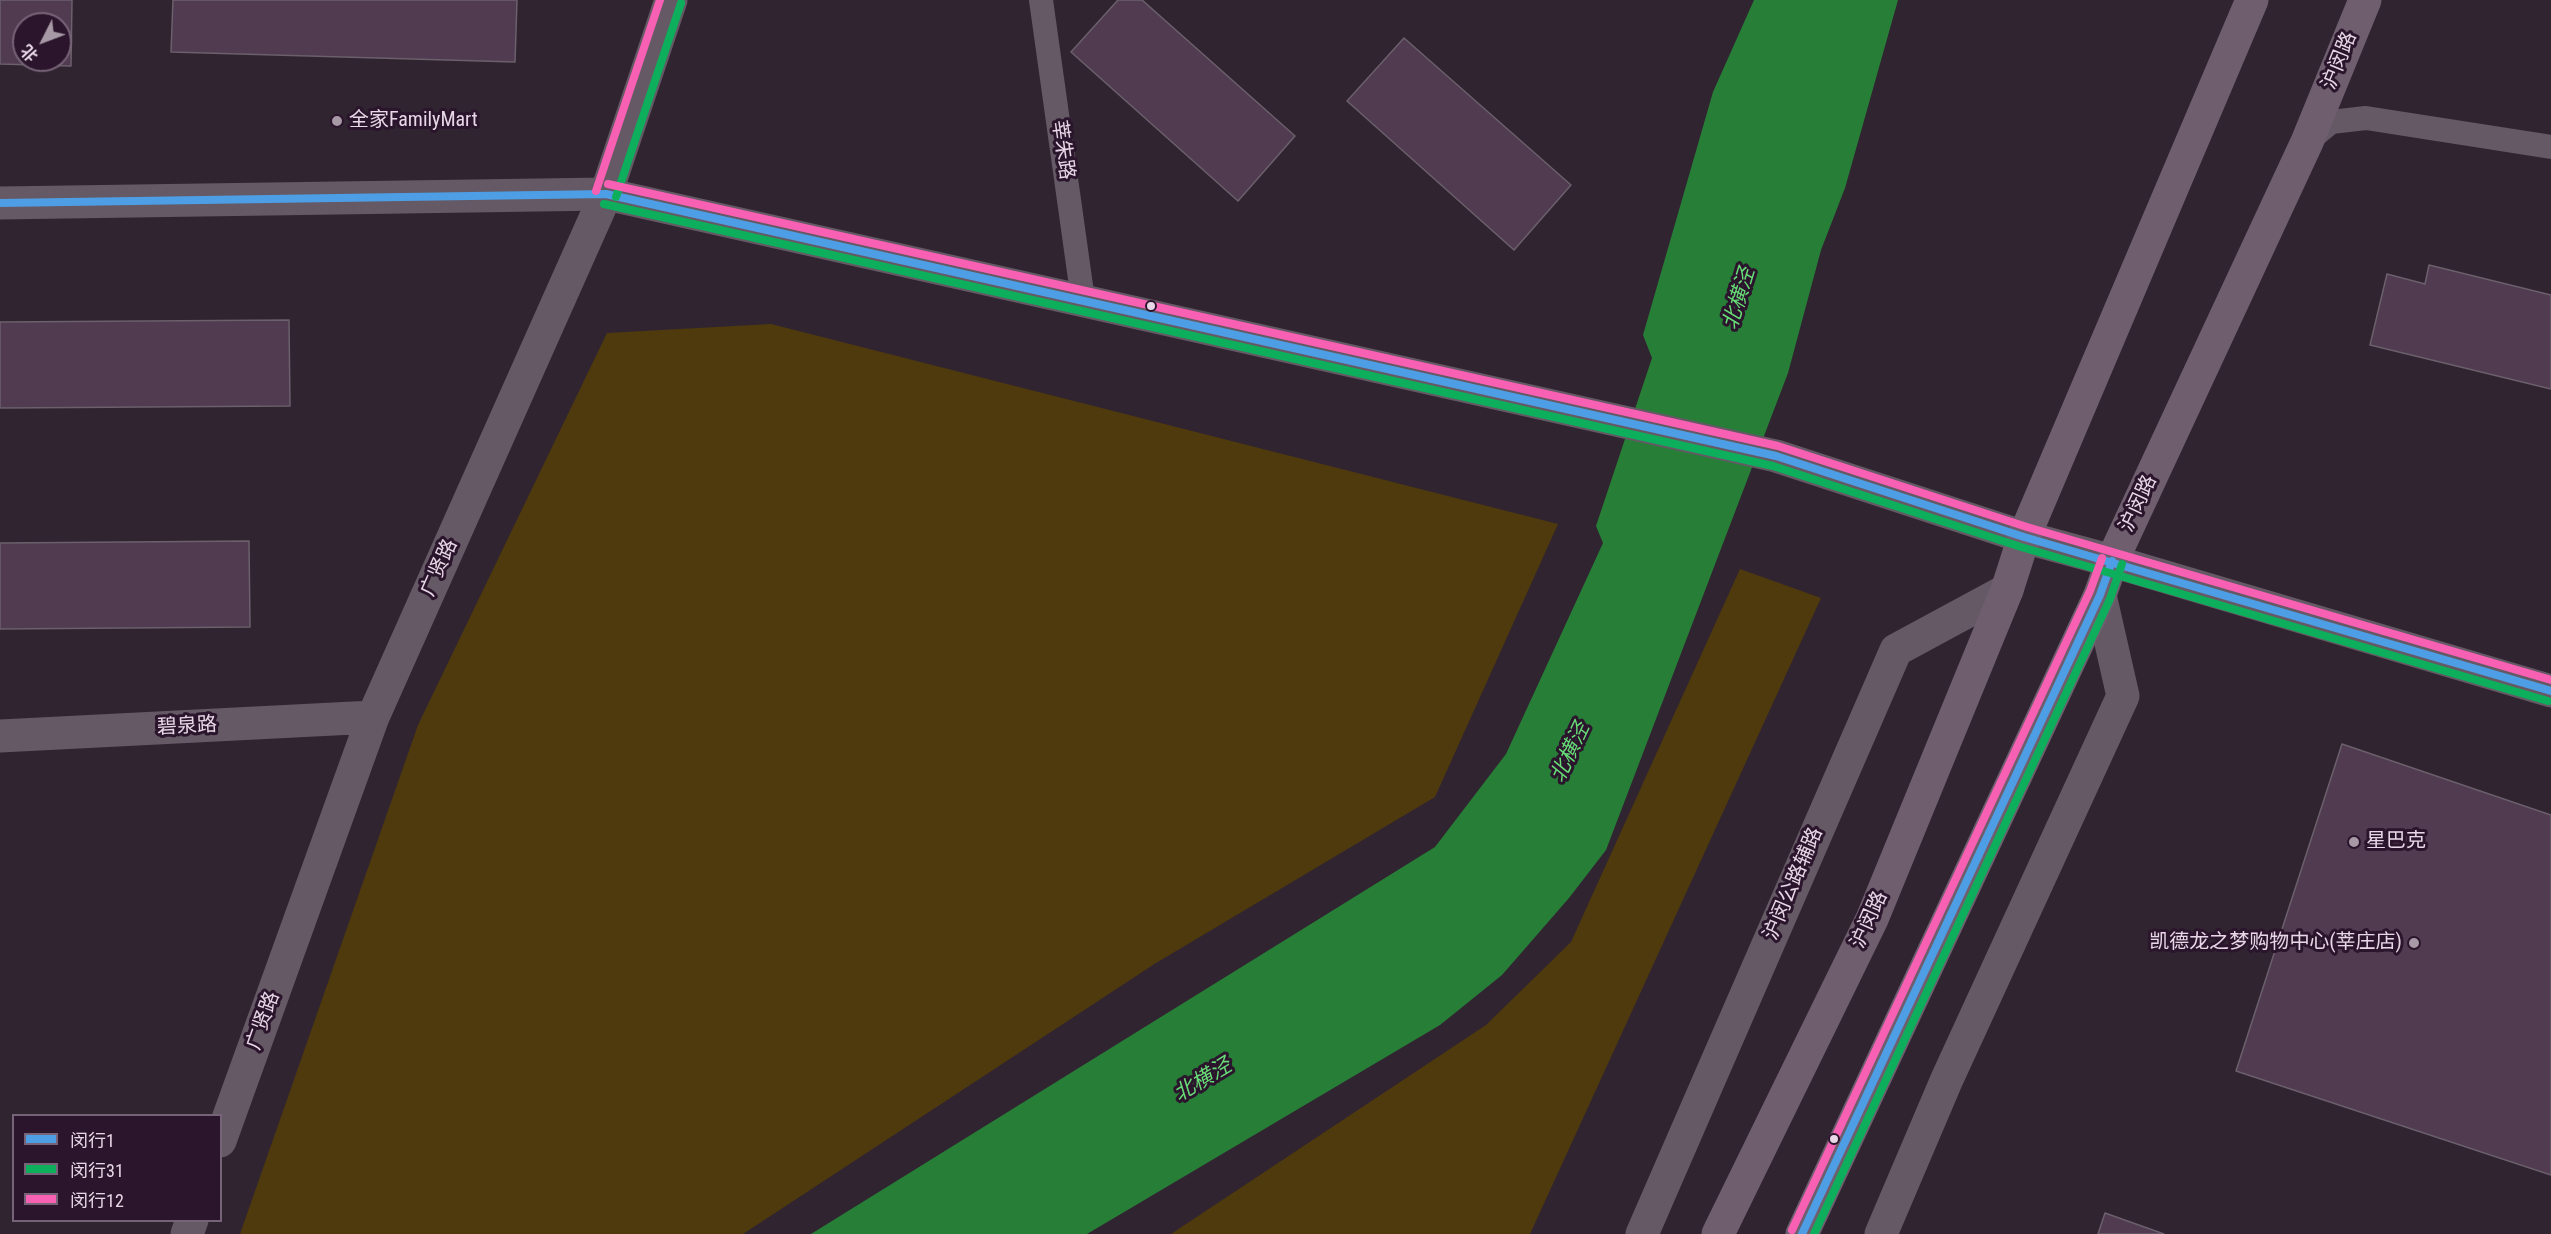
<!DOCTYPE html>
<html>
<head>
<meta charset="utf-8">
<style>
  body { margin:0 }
  #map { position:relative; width:2551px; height:1234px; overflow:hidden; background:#312431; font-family:"Roboto Condensed","Noto Sans SC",sans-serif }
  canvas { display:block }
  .legend { position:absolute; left:12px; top:1114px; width:210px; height:108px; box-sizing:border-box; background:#2b152c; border:2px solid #776377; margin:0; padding:8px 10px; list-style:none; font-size:18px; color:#e8d8e7 }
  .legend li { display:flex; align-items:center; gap:12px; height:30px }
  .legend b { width:30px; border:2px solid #776377 }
  .north { position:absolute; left:12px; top:12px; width:60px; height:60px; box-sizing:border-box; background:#2b152c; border:2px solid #776377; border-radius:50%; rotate:228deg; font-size:16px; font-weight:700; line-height:24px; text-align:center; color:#e8d8e7 }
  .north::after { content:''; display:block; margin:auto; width:21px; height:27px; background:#a899a7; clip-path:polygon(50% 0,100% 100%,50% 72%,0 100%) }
</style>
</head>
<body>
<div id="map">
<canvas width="2551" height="1234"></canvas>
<ul class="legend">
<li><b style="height:8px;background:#4d9ee5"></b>闵行1</li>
<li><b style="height:8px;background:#0daf5c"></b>闵行31</li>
<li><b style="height:8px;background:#f860b3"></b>闵行12</li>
</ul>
<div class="north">北</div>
</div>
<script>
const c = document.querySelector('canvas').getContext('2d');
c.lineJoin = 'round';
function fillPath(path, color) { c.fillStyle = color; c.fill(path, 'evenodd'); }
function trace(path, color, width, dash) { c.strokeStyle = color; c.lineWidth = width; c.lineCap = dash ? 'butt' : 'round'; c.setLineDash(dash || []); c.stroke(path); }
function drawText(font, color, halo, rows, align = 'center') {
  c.font = font + ' "Roboto Condensed","Noto Sans SC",sans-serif'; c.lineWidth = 6; c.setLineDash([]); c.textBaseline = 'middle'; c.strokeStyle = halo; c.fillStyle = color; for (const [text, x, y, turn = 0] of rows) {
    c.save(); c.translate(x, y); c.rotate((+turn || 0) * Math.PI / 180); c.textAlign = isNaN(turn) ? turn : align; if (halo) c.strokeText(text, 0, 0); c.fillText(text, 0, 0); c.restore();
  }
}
fillPath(new Path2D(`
  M 771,324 L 1558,524 L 1435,797 L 1156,963 L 743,1234 L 240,1234 L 418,725 L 607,333 Z
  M 1740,569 L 1821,598 L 1530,1234 L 1171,1234 L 1486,1025 L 1571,942 Z`), '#4e3a0c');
fillPath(new Path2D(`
  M 1754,0 L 1898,0 L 1845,188 L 1821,250 L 1788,373 L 1606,850 L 1569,898 L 1502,975 L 1440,1025 L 1087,1234 L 811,1234 L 1435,847 L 1506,754 L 1603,543 L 1596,526 L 1652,358 L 1643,335 L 1713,92 Z`), '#277f37');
const building = new Path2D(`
  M 0,0 L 72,0 L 71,66 L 0,64 ZM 24,24 L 60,24 L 60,60 L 24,60 Z
  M 173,0 L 517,0 L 515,62 L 171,52 Z
  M 1118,0 L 1142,0 L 1295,136 L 1238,201 L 1071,52 Z
  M 1404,38 L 1571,185 L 1514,250 L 1347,101 Z
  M 2429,265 L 2551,295 L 2551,389 L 2370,345 L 2387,274 L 2425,284 Z
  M 289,320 L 290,406 L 0,408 L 0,322 Z
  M 249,541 L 250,627 L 0,629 L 0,543 Z
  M 2342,744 L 2551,815 L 2551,1175 L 2236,1071 Z
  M 2105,1213 L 2164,1234 L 2098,1234 Z`);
fillPath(building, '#503b50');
trace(building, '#6b606b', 1.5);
trace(new Path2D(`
  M 1041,0 L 1083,300
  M 2308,141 L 2331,122 L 2366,118 L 2551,147`), '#645964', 24);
trace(new Path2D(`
  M 2112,561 L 2551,691
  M 0,736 L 373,717
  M 220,1141 L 373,717 L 606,194
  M 187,1234 L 192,1220
  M 1642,1234 L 1896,650 L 2007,590
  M 1881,1234 L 1947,1079 L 2123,696 L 2100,595`), '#645964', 33);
trace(new Path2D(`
  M 606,194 L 671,0
  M 0,203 L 606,194 L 1776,456 L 2024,537 L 2112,561`), '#645964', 33);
trace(new Path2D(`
  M 1718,1234 L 1872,919 L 2007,590 L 2024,537 L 2252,0
  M 1802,1234 L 2100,595 L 2112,561 L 2307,142 L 2365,0`), '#6e5e6e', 33);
trace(new Path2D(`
  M 0,203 L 606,194 L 1776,456 L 2024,537 L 2551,691
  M 1802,1234 L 2100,595 L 2112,561`), '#4d9ee5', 8);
trace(new Path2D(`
  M 616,197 L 681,3
  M 604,204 L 1773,466 L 2021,547 L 2548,701
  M 1814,1234 L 2110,599 L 2122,564`), '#0daf5c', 8);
trace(new Path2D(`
  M 608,184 L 1778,446 L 2027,527 L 2551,680
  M 596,191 L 660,0
  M 1792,1230 L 2090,591 L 2102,558`), '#f860b3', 8);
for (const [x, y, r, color] of [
  [337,121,6,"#a899a7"],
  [1151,306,5,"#e8d8e7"],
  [2354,842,6,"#a899a7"],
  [2414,943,6,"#a899a7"],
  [1834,1139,5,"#e8d8e7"]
]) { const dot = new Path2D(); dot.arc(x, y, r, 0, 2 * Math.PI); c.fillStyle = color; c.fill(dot); trace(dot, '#2b152c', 2); }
drawText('20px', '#e8d8e7', '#2b152c', [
  ["沪闵路",2340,61,-68],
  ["莘朱路",1062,150,82],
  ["沪闵路",2139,504,-65],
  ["广贤路",440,568,-66],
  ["碧泉路",187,727,-3],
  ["沪闵公路辅路",1794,884,-67],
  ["沪闵路",1870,920,-66],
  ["广贤路",264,1021,-70]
]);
drawText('20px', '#e8d8e7', '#2b152c', [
  ["全家FamilyMart",349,121],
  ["星巴克",2366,842],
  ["凯德龙之梦购物中心(莘庄店)",2402,943,"right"]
], 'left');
drawText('italic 21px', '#67dd77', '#2b152c', [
  ["北横泾",1740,299,-73],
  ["北横泾",1571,753,-65],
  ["北横泾",1203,1081,-31]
]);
</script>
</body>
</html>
